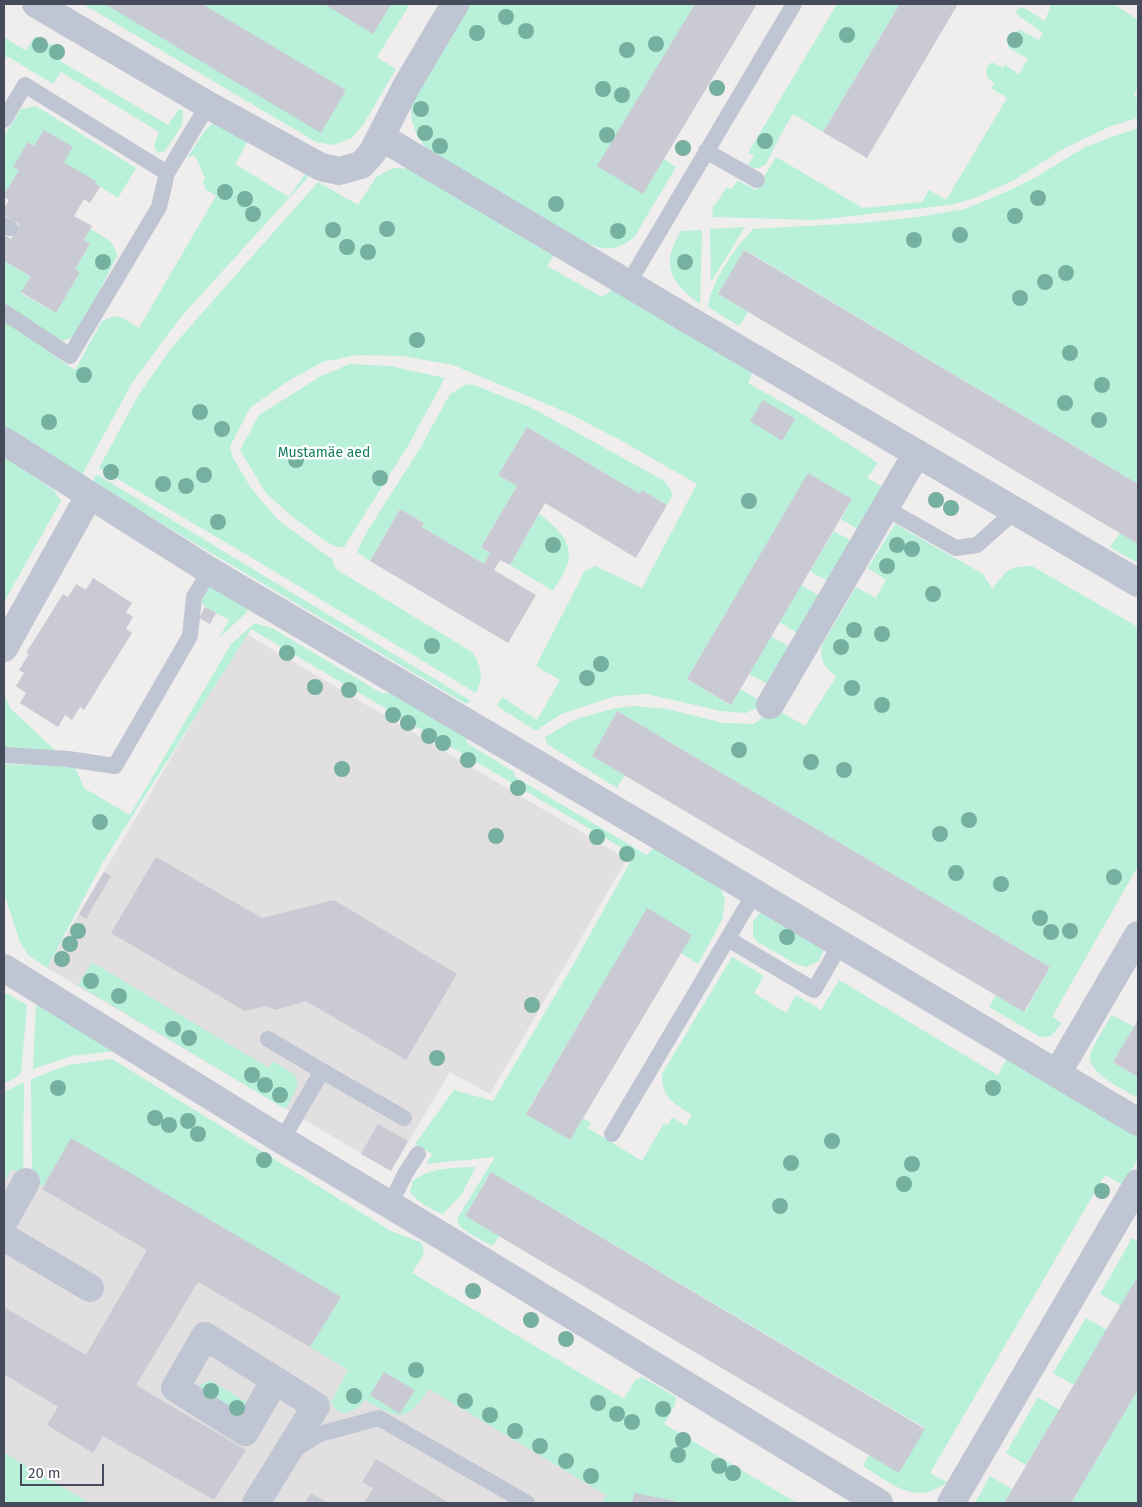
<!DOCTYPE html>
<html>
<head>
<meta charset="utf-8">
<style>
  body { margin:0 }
  #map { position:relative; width:1142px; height:1507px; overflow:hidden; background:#f0eded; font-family:"Fira Sans",sans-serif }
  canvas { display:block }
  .frame { position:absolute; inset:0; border:5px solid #454b5b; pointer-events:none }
  .scale { position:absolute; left:20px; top:1464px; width:84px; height:22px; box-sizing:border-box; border:2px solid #454b5b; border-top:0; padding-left:6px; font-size:15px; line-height:18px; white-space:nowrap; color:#454b5b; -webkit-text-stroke:4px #fff; paint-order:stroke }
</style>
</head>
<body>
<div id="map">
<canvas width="1142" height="1507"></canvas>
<div class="frame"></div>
<div class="scale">20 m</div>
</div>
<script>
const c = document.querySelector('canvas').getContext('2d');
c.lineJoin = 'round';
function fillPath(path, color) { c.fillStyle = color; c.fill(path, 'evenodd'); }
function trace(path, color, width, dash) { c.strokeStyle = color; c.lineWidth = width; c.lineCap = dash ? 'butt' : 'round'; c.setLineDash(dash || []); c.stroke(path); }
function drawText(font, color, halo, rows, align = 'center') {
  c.font = font + ' "Fira Sans",sans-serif'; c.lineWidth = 5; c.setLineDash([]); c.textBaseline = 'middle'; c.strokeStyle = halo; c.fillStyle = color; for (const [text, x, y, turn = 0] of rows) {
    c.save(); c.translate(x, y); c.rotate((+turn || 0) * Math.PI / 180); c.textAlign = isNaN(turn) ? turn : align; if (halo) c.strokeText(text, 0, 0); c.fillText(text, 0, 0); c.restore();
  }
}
fillPath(new Path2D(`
  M 245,633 L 627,859 L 490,1094 L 450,1072 L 391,1171 L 47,968 Z
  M 111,1071 L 400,1247 L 356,1319 L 594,1470 L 611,1503 L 4,1503 L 4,1182 L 12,1169 L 43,1186 Z`), '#e1dfdf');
fillPath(new Path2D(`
  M 83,4 L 410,4 L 377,57 L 396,69 L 363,125 L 352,138 L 333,145 L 316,142 Z
  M 466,4 L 695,4 L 598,166 L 643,193 L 664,159 L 676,167 L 635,236 C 618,252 604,251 585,242 L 437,156 L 425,147 L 417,135 L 412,121 L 410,100 Z
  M 837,4 L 900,4 L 823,132 L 793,114 L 781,134 L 766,164 C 760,169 754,169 748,165 L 754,156 L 748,153 Z
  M 1051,4 L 1114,4 L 1138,20 L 1138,87 L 1134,95 L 1138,98 L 1138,118 L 1111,126 L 1065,148 L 1014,180 L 975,198 L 950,205 L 816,220 L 713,217 L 712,209 L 727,187 L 731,189 L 738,181 L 756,190 L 776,157 L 863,208 L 922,202 L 929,190 L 946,200 L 1007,98 L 991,88 L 994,83 L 987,77 L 986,70 L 990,63 L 994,63 L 1003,68 L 1005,65 L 1019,74 L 1028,59 L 1009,48 L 1007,41 L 1012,32 L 1020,30 L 1039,40 L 1043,33 L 1020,17 L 1017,14 L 1016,10 L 1023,7 L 1045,21 Z
  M 35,36 L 65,52 L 60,61 L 168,125 L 179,109 L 183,111 L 182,125 L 165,151 L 157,153 L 154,146 L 159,132 L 61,72 L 53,84 L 7,56 L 4,61 L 4,37 L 26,51 Z
  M 36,106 L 136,168 L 118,198 L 95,183 L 95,181 L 28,142 L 14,167 L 19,170 L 4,195 L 4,136 L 21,109 Z
  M 214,123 L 248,141 L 235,164 L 289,197 L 305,174 L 309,176 L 180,318 L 132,383 L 82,475 L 4,427 L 4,321 L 75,370 L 102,321 L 112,317 L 119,316 L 139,328 L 216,196 L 205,189 L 205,185 L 203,183 L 205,178 L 196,157 L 193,155 L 187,158 L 207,128 Z
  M 1138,128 L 1138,484 L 745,250 L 718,294 L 748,312 L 739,326 L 708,307 C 712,280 734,249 753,229 L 862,223 L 917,217 L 965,209 L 1006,192 L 1036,177 L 1087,146 Z
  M 393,168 L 410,169 L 556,252 L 547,266 L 602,297 L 615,288 L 753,371 L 748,383 L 799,412 L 878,463 L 867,478 L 886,489 L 861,531 L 841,519 L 852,499 L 808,474 L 687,679 L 730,705 L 740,689 L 766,704 L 746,713 L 721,711 L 647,694 L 615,696 L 561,714 L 536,731 L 497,706 L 502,697 L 537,720 L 560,680 L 536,666 L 584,572 L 595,566 L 642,588 L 697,484 L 622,441 L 568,413 L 453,365 L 403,356 L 357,355 L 322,362 L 285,383 L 250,408 L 230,446 L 232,456 L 251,488 L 279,521 L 332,559 L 336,569 L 472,652 C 482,666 484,678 476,693 L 242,552 L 99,468 L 139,394 L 173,346 L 318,182 L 358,205 L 376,177 Z
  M 745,227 L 711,282 L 710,229 Z
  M 90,229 C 102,236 115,241 117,256 L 79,332 C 74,337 68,341 61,340 C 47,337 17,312 4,302 L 4,261 L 29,276 L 31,276 L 21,293 L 56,313 L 80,272 L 75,269 L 90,244 L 84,240 Z
  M 702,230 L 700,304 C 670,282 660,265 681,231 Z
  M 350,364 L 390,366 L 445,378 L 409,444 L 344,547 L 336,547 L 322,539 L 289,514 L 266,493 L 240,450 L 259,415 L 321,376 Z
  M 467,384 L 474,385 L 532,408 L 663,480 L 671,490 L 672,496 L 667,505 L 642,490 L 640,494 L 527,427 L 498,475 L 517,486 L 481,547 L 490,553 L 484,564 L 422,527 L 424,523 L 400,509 L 370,561 L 357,552 L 365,535 L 419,450 L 450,394 Z
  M 4,456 L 54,490 L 61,501 L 4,602 Z
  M 96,474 L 471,701 L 466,704 L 93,483 Z
  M 539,514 C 554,525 574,541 568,563 C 565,572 558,582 553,591 L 510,565 Z
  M 895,524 L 983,574 L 992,589 C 1008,570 1006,567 1032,566 L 1138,627 L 1138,866 L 1052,1017 L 1062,1023 L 1051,1036 L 1040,1037 L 989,1007 L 996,995 L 1025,1012 L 1050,967 L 617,711 L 592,756 L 625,775 L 617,788 L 553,748 L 547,744 L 545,737 L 576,719 L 616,708 L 634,706 L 667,709 L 724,723 L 754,724 L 774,708 L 805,726 L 836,677 C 825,666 819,662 822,645 L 856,587 L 876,598 L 886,580 L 868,568 Z
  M 834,531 L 855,543 L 831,583 L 810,571 Z
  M 1120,533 L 1138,544 L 1138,563 L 1110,547 Z
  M 210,585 L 248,603 L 247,612 L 219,638 L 229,620 L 205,607 L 201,602 Z
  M 801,585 L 823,598 L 801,635 L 779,622 Z
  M 255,623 L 272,628 L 383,694 L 397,691 L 466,731 L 467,743 L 514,772 L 515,777 L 647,855 L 655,846 L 718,882 L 725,900 L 722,920 L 698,964 L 681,953 L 692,935 L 647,909 L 526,1113 L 570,1140 L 583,1118 L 591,1123 L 588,1128 L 642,1161 L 664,1123 L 668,1125 L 672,1117 L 686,1126 L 692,1115 C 673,1103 662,1098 662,1074 L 732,957 L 764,976 L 754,993 L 786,1013 L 796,995 L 821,1010 L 839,980 L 998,1075 L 1008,1056 L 1138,1134 L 1138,1159 L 1123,1185 L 1105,1175 L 930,1473 L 947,1482 C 916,1507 891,1483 863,1466 L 869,1455 L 899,1472 L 925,1428 L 491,1172 L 465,1216 L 499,1236 L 493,1246 C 485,1242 462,1231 458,1223 C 456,1219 459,1216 461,1212 L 495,1157 L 426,1164 L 432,1154 L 415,1144 L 454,1090 L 493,1101 L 573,965 L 634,855 L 251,629 L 103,862 L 47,968 L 28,955 L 20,942 L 4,893 L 4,764 L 75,767 L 84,788 L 130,815 L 231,644 Z
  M 771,636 L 793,649 L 771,686 L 749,674 Z
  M 4,693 L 10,708 L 58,753 L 4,749 Z
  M 763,910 L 823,947 L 823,952 L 819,961 L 807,967 L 798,965 L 757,942 L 753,936 L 753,921 Z
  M 92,962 L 269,1068 L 272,1061 C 303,1079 304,1078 285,1109 L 78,985 Z
  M 4,992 L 27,1005 L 21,1074 L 4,1084 Z
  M 36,1004 L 114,1051 L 72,1056 L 33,1069 Z
  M 1112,1015 L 1134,1027 L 1113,1062 L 1138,1077 L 1138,1098 C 1125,1090 1088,1074 1090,1056 C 1091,1048 1107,1023 1112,1015 Z
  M 112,1059 L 391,1231 L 422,1243 L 424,1254 L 412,1273 L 624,1399 L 635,1380 L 642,1377 L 676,1397 L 675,1405 L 664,1424 L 797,1503 L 602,1503 L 606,1495 L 429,1389 C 405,1424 399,1419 365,1400 C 355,1412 340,1421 331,1402 L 348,1370 L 310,1347 L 341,1297 L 71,1139 L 43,1186 L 32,1180 L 31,1079 L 68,1065 Z
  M 24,1082 L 23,1175 L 12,1169 L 4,1183 L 4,1092 Z
  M 476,1167 L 461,1195 L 443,1214 C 431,1210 418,1202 410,1192 L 413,1181 C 430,1167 455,1168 476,1167 Z
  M 1132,1238 L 1138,1241 L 1138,1276 L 1121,1306 L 1100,1294 Z
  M 1086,1318 L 1107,1330 L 1074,1385 L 1053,1373 Z
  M 210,1380 L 246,1402 L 247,1407 L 243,1417 L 199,1390 L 201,1385 Z
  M 1138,1390 L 1138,1503 L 1071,1503 Z
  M 1038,1397 L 1059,1410 L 1026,1465 L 1006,1453 Z
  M 4,1453 L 90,1503 L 4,1503 Z
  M 990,1476 L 1012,1489 L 1004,1503 L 975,1503 Z`), '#b8f0da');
fillPath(new Path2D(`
  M 105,4 L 202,4 L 346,90 L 321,133 Z
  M 326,4 L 391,4 L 373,34 L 326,5 Z
  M 695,4 L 757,4 L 643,194 L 597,166 Z
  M 900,4 L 958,4 L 867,158 L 823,132 Z
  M 44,130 L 73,147 L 63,164 L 65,163 L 96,181 L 95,183 L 100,187 L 90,203 L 84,199 L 74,216 L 92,226 L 84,240 L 90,244 L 75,269 L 80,272 L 56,313 L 21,292 L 31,276 L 30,276 L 4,261 L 4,235 L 11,239 L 19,224 L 4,215 L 4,208 L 9,200 L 4,197 L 4,195 L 19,170 L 13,167 L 28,142 L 34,146 Z
  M 744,250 L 1138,484 L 1138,544 L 718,294 Z
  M 763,400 L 795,419 L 782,441 L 750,421 Z
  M 527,427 L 640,494 L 642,490 L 667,505 L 636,558 L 545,503 L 510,565 L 500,560 L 494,570 L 536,595 L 508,643 L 370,561 L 400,509 L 424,523 L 422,527 L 484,564 L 490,553 L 481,547 L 517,486 L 498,475 Z
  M 808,473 L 852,499 L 731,705 L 687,679 Z
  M 93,578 L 132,603 L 126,612 L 133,617 L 126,629 L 132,633 L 84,710 L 80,707 L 72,720 L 65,715 L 58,727 L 20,703 L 26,693 L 16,686 L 24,673 L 19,670 L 29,654 L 26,653 L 63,594 L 68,597 L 76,584 L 86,590 Z
  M 205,607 L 216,613 L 210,624 L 199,618 Z
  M 617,711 L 1050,967 L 1024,1012 L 592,756 Z
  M 156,857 L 262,918 L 334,900 L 457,974 L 406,1060 L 306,1001 L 276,1010 L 266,1006 L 245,1011 L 111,933 Z
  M 104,872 L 111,876 L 86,919 L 79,914 Z
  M 647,908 L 692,935 L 570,1140 L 526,1114 Z
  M 1138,1020 L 1138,1077 L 1113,1062 Z
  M 378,1124 L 408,1141 L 391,1171 L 361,1154 Z
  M 71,1138 L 341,1297 L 310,1347 L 198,1282 L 136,1385 L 246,1450 L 214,1500 L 103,1436 L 93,1453 L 47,1425 L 58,1407 L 4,1374 L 4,1307 L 86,1355 L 147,1250 L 42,1189 Z
  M 491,1172 L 925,1429 L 899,1473 L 465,1216 Z
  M 1138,1276 L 1138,1390 L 1071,1503 L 1004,1503 Z
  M 384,1372 L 415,1390 L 400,1414 L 370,1395 Z
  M 376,1459 L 449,1503 L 364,1503 L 373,1488 L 362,1482 Z
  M 311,1493 L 328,1503 L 305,1503 Z
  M 634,1493 L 675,1501 L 675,1503 L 632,1503 Z`), '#c9cad3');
trace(new Path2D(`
  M 4,120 L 25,85 L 167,173
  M 706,151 L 757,180
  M 4,225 L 10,228
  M 628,284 L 794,4
  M 4,312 L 70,356 L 159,207 L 167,173 L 208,105
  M 885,508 L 956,548 L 977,545 L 1015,511
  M 4,755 L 68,759 L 115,766 L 190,636 L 194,597 L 210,571
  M 728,939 L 814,990 L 840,945
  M 268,1039 L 322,1071 L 282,1140
  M 322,1071 L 404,1118
  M 612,1134 L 754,894
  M 390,1205 L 405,1174 L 418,1154
  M 292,1451 L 320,1434 L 379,1418 L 527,1503`), '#bfc5d3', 16);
trace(new Path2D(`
  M 36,4 L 208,105 L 321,167 L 339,171 L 361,165 L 372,153 L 407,85 L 455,4
  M 381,137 L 684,317 L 1138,583
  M 4,441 L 210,571 L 656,834 L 1138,1122
  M 4,648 L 89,496
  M 770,705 L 917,453
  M 4,968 L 282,1140 L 442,1236 L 879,1503
  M 1058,1072 L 1138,935
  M 4,1221 L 26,1182
  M 4,1237 L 90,1288
  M 256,1503 L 316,1406 L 205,1336 L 175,1388 L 245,1432 L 275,1380
  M 951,1503 L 1138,1183`), '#bfc5d3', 28);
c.fillStyle = '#76b0a0';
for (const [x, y] of [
  [506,17],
  [526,31],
  [477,33],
  [847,35],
  [1015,40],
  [656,44],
  [40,45],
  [627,50],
  [57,52],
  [717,88],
  [603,89],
  [622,95],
  [421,109],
  [425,133],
  [607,135],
  [765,141],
  [440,146],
  [683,148],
  [225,192],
  [1038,198],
  [245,199],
  [556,204],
  [253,214],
  [1015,216],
  [387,229],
  [333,230],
  [618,231],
  [960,235],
  [914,240],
  [347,247],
  [368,252],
  [103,262],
  [685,262],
  [1066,273],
  [1045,282],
  [1020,298],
  [417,340],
  [1070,353],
  [84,375],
  [1102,385],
  [1065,403],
  [200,412],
  [1099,420],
  [49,422],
  [222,429],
  [296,460],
  [111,472],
  [204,475],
  [380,478],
  [163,484],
  [186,486],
  [936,500],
  [749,501],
  [951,508],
  [218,522],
  [553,545],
  [897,545],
  [912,549],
  [887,566],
  [933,594],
  [854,630],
  [882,634],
  [432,646],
  [841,647],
  [287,653],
  [601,664],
  [587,678],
  [315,687],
  [852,688],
  [349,690],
  [882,705],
  [393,715],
  [408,723],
  [429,736],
  [443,743],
  [739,750],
  [468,760],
  [811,762],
  [342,769],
  [844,770],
  [518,788],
  [969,820],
  [100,822],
  [940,834],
  [496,836],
  [597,837],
  [627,854],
  [956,873],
  [1114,877],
  [1001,884],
  [1040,918],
  [78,931],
  [1070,931],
  [1051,932],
  [787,937],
  [70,944],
  [62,959],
  [91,981],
  [119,996],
  [532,1005],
  [173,1029],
  [189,1038],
  [437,1058],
  [252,1075],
  [265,1085],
  [58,1088],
  [993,1088],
  [280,1095],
  [155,1118],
  [188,1121],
  [169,1125],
  [198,1134],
  [832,1141],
  [264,1160],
  [791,1163],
  [912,1164],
  [904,1184],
  [1102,1191],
  [780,1206],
  [473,1291],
  [531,1320],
  [566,1339],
  [416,1370],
  [211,1391],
  [354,1396],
  [465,1401],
  [598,1403],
  [237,1408],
  [663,1409],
  [617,1414],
  [490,1415],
  [632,1422],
  [515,1431],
  [683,1440],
  [540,1446],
  [678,1455],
  [566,1461],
  [719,1466],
  [733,1473],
  [591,1476]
]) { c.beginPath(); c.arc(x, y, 8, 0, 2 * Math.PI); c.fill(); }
drawText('14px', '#137f61', '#fff', [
  ["Mustamäe aed",324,453]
]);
</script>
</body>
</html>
